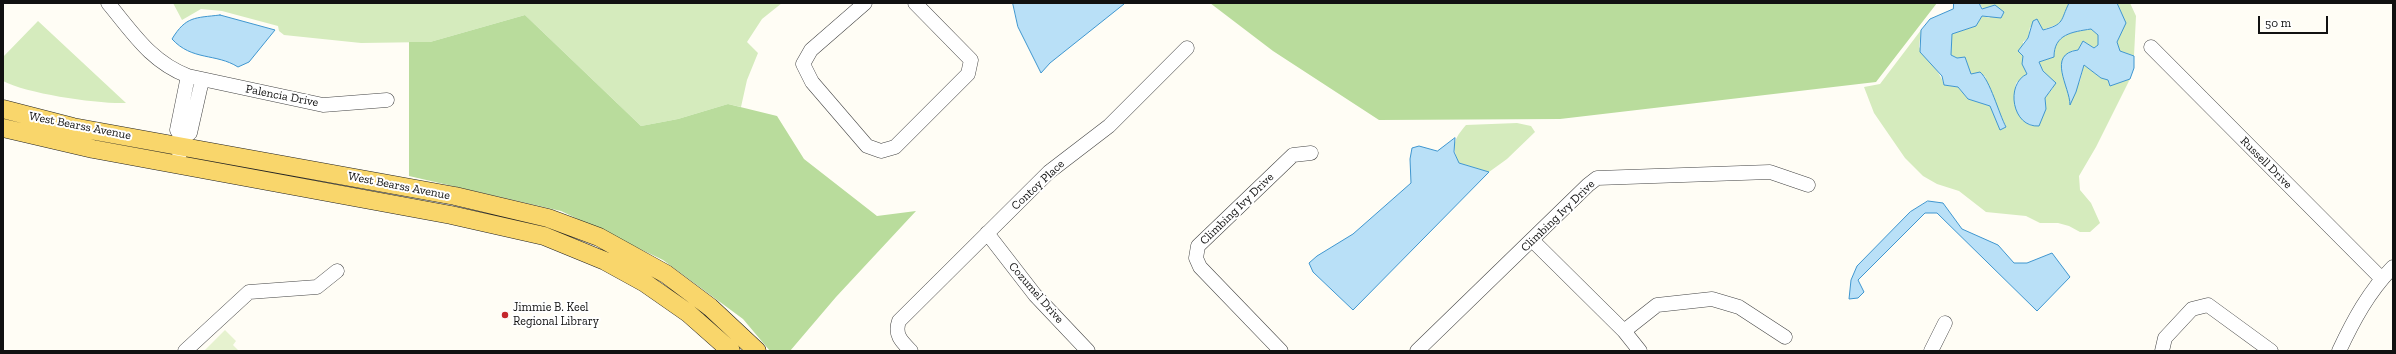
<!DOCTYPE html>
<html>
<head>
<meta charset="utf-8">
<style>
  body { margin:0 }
  #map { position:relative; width:2396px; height:354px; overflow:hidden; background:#fffdf5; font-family:"Zilla Slab",serif }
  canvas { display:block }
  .frame { position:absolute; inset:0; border:4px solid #111; pointer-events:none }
  .scale { position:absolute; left:2258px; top:16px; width:70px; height:18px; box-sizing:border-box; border:2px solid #111; border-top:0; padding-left:5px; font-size:12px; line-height:14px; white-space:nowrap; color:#111; -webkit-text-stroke:3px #fff; paint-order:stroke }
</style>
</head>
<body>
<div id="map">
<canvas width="2396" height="354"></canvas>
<div class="frame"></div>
<div class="scale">50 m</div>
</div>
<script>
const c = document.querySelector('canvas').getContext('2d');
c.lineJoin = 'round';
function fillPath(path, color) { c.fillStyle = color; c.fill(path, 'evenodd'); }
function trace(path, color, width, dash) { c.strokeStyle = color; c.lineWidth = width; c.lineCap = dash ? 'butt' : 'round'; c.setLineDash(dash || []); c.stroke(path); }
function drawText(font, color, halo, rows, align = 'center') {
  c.font = font + ' "Zilla Slab",serif'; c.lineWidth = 4; c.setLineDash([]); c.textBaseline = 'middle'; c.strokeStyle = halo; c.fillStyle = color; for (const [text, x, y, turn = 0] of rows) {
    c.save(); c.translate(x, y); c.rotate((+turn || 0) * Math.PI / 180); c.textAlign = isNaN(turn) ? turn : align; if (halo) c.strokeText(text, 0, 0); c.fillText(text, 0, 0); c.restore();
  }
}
fillPath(new Path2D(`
  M 173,3 L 782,3 L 762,19 L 747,42 L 758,53 L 747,80 L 741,107 L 728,104 L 678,119 L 641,126 L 525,15 L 430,42 L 361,43 L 284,35 L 279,31 L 278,26 L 222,11 L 201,9 L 182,20 Z
  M 1979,3 L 2069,3 L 2061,23 L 2042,30 L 2030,27 L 2028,38 L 2023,42 L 2023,56 L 2027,74 L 2016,83 C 2013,101 2015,119 2032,126 L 2046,109 L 2045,98 L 2053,88 C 2050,78 2043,72 2039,62 L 2054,57 C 2054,34 2072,32 2091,29 L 2098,35 L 2098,45 L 2094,48 L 2083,41 L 2078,50 L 2071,51 L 2061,66 L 2070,97 L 2080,81 L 2084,65 L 2101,78 L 2108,80 L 2110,86 L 2130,79 L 2096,147 L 2079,176 L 2080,190 L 2091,203 L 2100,223 L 2090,232 L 2080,232 L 2069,226 L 2058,223 L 2040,223 L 2026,216 L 1986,212 L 1959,191 L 1937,184 L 1923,176 L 1905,158 L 1874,113 L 1864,87 L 1880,84 L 1921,30 L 1919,47 C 1927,58 1941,73 1944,85 L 1958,87 L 1968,99 L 1990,106 L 2000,129 L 2006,127 C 1999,110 1990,94 1985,76 L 1971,74 L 1965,57 L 1957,58 L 1951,55 L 1952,34 L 1976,26 L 1982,16 L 1990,18 Z
  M 2117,3 L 2130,3 L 2136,16 L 2134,56 L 2120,51 L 2117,42 C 2124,28 2125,17 2117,3 Z
  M 38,21 L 126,103 C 97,104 28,94 3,81 L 3,57 Z
  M 1517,123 L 1531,126 L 1535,132 L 1507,159 L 1489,172 L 1459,163 C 1451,145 1454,139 1466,125 Z`), '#d5ebbd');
fillPath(new Path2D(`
  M 1210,3 L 1937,3 L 1876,82 L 1560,119 L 1379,120 L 1273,51 Z
  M 525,15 L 641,126 L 678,119 L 728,104 L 777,116 L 804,159 L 877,216 L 916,211 L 836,297 L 790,351 L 770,351 L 743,319 L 663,260 L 561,211 L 409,176 L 409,42 L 430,42 Z`), '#b9dc9c');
fillPath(new Path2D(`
  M 225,330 L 236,341 L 233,345 L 239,351 L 204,351 Z`), '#e6f2cf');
const water = new Path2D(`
  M 1013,3 L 1123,3 L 1124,4 L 1050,63 L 1041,73 L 1018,27 Z
  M 1954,3 L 1979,3 L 1982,9 L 1995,5 L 2004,12 L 2001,18 L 1982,16 L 1976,26 L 1952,34 L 1951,55 L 1957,58 L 1965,57 L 1971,74 L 1980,72 C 1990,80 1999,114 2006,127 L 2000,130 L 1990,106 L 1968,99 L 1958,87 L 1944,85 L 1942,76 L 1920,52 L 1921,30 L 1930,19 L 1953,9 Z
  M 2069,3 L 2117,3 L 2126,23 L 2117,42 L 2120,51 L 2134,56 L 2134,68 L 2130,79 L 2110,86 L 2108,80 L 2101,78 L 2084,65 L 2076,92 L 2070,105 C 2070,87 2046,54 2078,50 L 2083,41 L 2094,48 L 2098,45 L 2098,35 L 2091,29 C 2072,32 2054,34 2054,57 L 2039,62 L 2043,71 L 2056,83 L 2045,98 L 2046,109 L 2039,126 C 2012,128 2005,84 2027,74 L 2022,64 L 2023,56 L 2018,51 L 2028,38 L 2033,21 L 2037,19 L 2043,30 C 2065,24 2060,21 2069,3 Z
  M 220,15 L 275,30 L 249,62 L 238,67 C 216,53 192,61 172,39 C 186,16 195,18 220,15 Z
  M 1455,138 L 1454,152 L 1459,163 L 1489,172 L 1353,310 L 1313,272 L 1309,263 L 1317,256 L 1353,234 L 1411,183 L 1410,159 L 1412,148 L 1419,146 L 1437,151 Z
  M 1928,201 L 1943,203 L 1962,229 L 1998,245 L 2014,263 L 2027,263 L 2052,253 L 2070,277 L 2037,311 L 1937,213 L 1925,213 L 1858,280 L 1864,292 L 1858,298 L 1849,299 L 1851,280 L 1857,266 L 1910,212 Z`);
fillPath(water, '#b9e0f7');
trace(water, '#3f96cf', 1);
const minor = new Path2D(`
  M 108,3 C 133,33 151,62 188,76 L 323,105 L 387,100
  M 865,3 L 811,50 L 803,64 L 812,82 L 867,146 L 881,151 L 895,147 L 968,74 L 971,60 L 915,3
  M 2151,47 L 2382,279
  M 182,138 L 190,133 L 202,80
  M 179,157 L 182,138 L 177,130 L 188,76
  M 987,233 L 1035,295 L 1088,351
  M 1532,240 L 1624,331 L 1640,351
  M 1624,331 L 1657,305 L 1712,299 L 1739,307 L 1785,337
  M 185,351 L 249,292 L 317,287 L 337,271
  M 911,351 C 902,342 894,335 899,321 L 1049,172 L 1109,126 L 1187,48
  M 1281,351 L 1200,267 L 1196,258 L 1198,246 L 1293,155 L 1311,153
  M 1417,351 L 1588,185 L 1597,178 L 1770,172 L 1808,185
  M 1931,351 L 1945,323
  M 2162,351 L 2165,338 L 2192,309 L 2208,305 L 2271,351
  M 2339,351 C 2353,321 2369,291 2393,267`);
const major = new Path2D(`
  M 3,109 L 73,127 L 455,196 L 548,218 L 599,237 L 666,274 L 710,307 L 757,351
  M 3,128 L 93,149 L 451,215 L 544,236 L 605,261 L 645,283 L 688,313 L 731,351`);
trace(minor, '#444', 15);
trace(major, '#222', 19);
trace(minor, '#fff', 14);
trace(major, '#f9d66b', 18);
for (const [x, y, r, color] of [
  [505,315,4,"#c4262e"]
]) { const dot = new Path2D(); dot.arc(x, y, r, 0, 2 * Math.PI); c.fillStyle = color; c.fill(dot); trace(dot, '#fff', 1.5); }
drawText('12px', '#111', '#fff', [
  ["Palencia Drive",282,96,11],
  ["West Bearss Avenue",80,126,11],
  ["Russell Drive",2266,163,45],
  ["Contoy Place",1038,185,-43],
  ["West Bearss Avenue",399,186,11],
  ["Climbing Ivy Drive",1237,209,-44],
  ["Climbing Ivy Drive",1558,216,-44],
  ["Cozumel Drive",1036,293,49]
]);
drawText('12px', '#111', '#fff', [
  ["Jimmie B. Keel",513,308],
  ["Regional Library",513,322]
], 'left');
</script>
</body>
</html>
